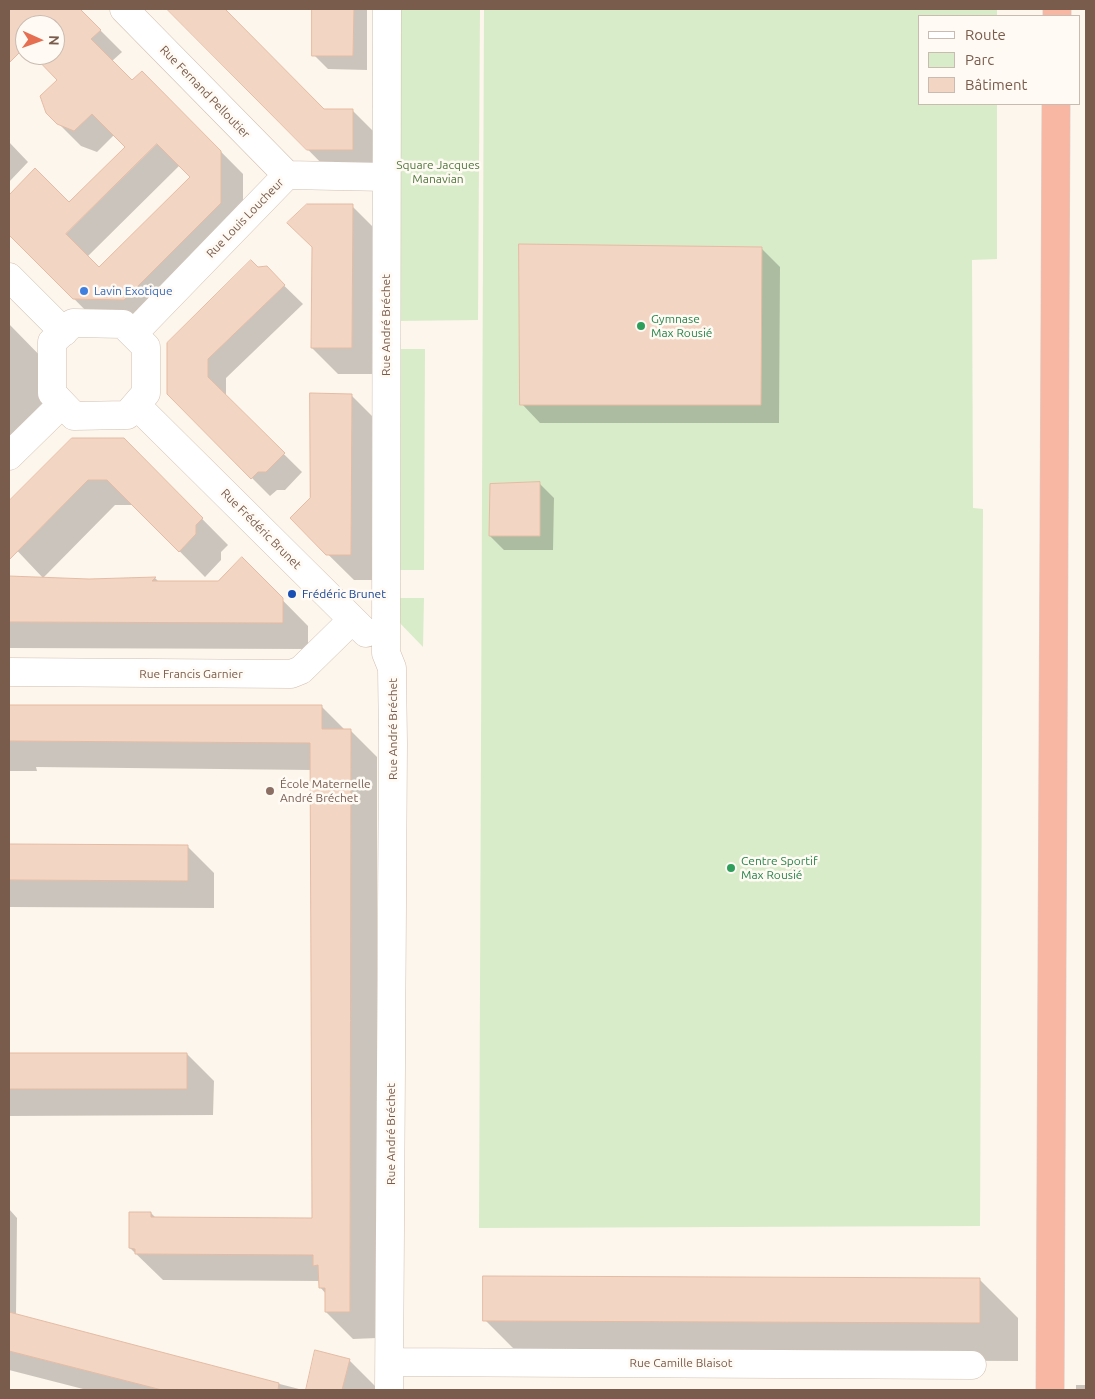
<!DOCTYPE html>
<html>
<head>
<meta charset="utf-8">
<style>
  body { margin:0 }
  #map { position:relative; width:1095px; height:1399px; overflow:hidden; background:#fdf6ec; font-family:Ubuntu,sans-serif }
  canvas { display:block }
  .frame { position:absolute; inset:0; border:10px solid #7a5c4d; pointer-events:none }
  .legend { position:absolute; left:918px; top:15px; width:162px; height:90px; box-sizing:border-box; background:#fffaf3; border:1px solid #cabbb1; margin:0; padding:6px 9px; list-style:none; font-size:15px; color:#7a5c4d }
  .legend li { display:flex; align-items:center; gap:10px; height:25px }
  .legend b { width:25px; border:1px solid #cabbb1 }
  .north { position:absolute; left:15px; top:15px; width:50px; height:50px; box-sizing:border-box; background:#fffaf3; border:1px solid #cabbb1; border-radius:50%; rotate:92deg; font-size:14px; font-weight:700; line-height:20px; text-align:center; color:#7a5c4d }
  .north::after { content:''; display:block; margin:auto; width:18px; height:22px; background:#e76f51; clip-path:polygon(50% 0,100% 100%,50% 72%,0 100%) }
</style>
</head>
<body>
<div id="map">
<canvas width="1095" height="1399"></canvas>
<div class="frame"></div>
<ul class="legend">
<li><b style="height:6px;background:#fff"></b>Route</li>
<li><b style="height:14px;background:#d8ecc9"></b>Parc</li>
<li><b style="height:14px;background:#f3d5c3"></b>Bâtiment</li>
</ul>
<div class="north">N</div>
</div>
<script>
const c = document.querySelector('canvas').getContext('2d');
c.lineJoin = 'round';
function fillPath(path, color) { c.fillStyle = color; c.fill(path, 'evenodd'); }
function trace(path, color, width, dash) { c.strokeStyle = color; c.lineWidth = width; c.lineCap = dash ? 'butt' : 'round'; c.setLineDash(dash || []); c.stroke(path); }
function drawText(font, color, halo, rows, align = 'center') {
  c.font = font + ' Ubuntu,sans-serif'; c.lineWidth = 5; c.setLineDash([]); c.textBaseline = 'middle'; c.strokeStyle = halo; c.fillStyle = color; for (const [text, x, y, turn = 0] of rows) {
    c.save(); c.translate(x, y); c.rotate((+turn || 0) * Math.PI / 180); c.textAlign = isNaN(turn) ? turn : align; if (halo) c.strokeText(text, 0, 0); c.fillText(text, 0, 0); c.restore();
  }
}
fillPath(new Path2D(`
  M 397,9 L 480,9 L 478,320 L 398,321 Z
  M 484,9 L 997,9 L 997,16 L 919,16 L 919,104 L 997,104 L 997,259 L 972,260 L 973,508 L 983,509 L 980,1226 L 479,1228 Z
  M 395,349 L 425,349 L 424,570 L 395,570 Z
  M 395,598 L 424,598 L 423,647 L 395,618 Z`), '#d8ecc9');
fillPath(new Path2D(`
  M 9,9 L 79,9 L 122,52 L 112,61 L 132,82 L 142,72 L 243,174 L 243,225 L 146,321 L 96,321 L 9,233 L 9,197 L 35,170 L 69,204 L 127,147 L 114,135 L 97,152 L 81,146 L 47,112 L 59,80 L 35,55 L 55,55 L 55,25 L 25,25 L 25,45 L 17,28 L 9,29 ZM 180,165 L 191,177 L 99,268 L 87,257 Z
  M 169,9 L 223,9 L 324,110 L 352,110 L 378,136 L 378,176 L 334,176 Z
  M 313,9 L 367,9 L 367,70 L 328,69 L 314,55 Z
  M 9,142 L 28,162 L 9,182 Z
  M 352,206 L 378,232 L 378,374 L 338,374 L 312,348 L 313,247 Z
  M 761,248 L 780,267 L 779,423 L 540,423 L 522,404 Z
  M 258,268 L 266,268 L 303,304 L 226,378 L 226,397 L 302,472 L 285,490 L 277,490 L 270,496 L 168,394 Z
  M 9,324 L 54,370 L 54,420 L 9,465 Z
  M 351,395 L 377,421 L 377,580 L 354,580 L 291,518 L 311,498 Z
  M 72,439 L 123,439 L 228,545 L 221,552 L 221,560 L 205,577 L 134,505 L 115,505 L 43,578 L 9,542 L 9,502 Z
  M 540,484 L 554,498 L 553,550 L 504,550 L 490,536 Z
  M 242,559 L 308,626 L 308,649 L 9,648 L 9,582 L 155,578 L 159,582 L 219,582 Z
  M 9,706 L 321,706 L 345,730 L 350,730 L 377,757 L 377,1338 L 353,1339 L 326,1312 L 326,1294 L 320,1287 L 320,1281 L 163,1280 L 130,1248 L 151,1213 L 156,1218 L 314,1219 L 311,770 L 36,767 L 37,771 L 9,771 Z
  M 9,845 L 187,846 L 214,873 L 214,908 L 9,907 Z
  M 9,1054 L 187,1054 L 214,1081 L 213,1115 L 9,1116 Z
  M 9,1209 L 17,1218 L 16,1316 L 303,1390 L 87,1390 L 9,1370 Z
  M 979,1279 L 1018,1318 L 1018,1361 L 524,1359 L 485,1320 Z
  M 316,1352 L 349,1360 L 376,1387 L 376,1390 L 307,1390 Z
  M 1076,1385 L 1086,1385 L 1086,1390 L 1076,1390 Z`), '#0003');
const building = new Path2D(`
  M 9,9 L 80,9 L 101,30 L 91,39 L 132,80 L 142,71 L 221,151 L 221,203 L 124,300 L 73,299 L 9,235 L 9,195 L 35,168 L 69,202 L 125,147 L 92,114 L 74,131 L 57,124 L 46,113 L 40,96 L 57,80 L 33,55 L 55,55 L 55,25 L 25,25 L 25,47 L 9,63 ZM 157,144 L 190,177 L 99,267 L 66,234 Z
  M 167,9 L 225,9 L 324,109 L 353,109 L 353,150 L 307,150 Z
  M 312,9 L 354,9 L 353,56 L 312,56 Z
  M 307,204 L 353,204 L 352,348 L 311,348 L 312,247 L 287,223 Z
  M 519,244 L 762,247 L 761,405 L 520,405 Z
  M 251,260 L 258,267 L 267,266 L 285,285 L 208,359 L 208,377 L 285,453 L 266,472 L 258,472 L 251,479 L 167,394 L 167,343 Z
  M 310,393 L 352,394 L 351,555 L 326,555 L 290,518 L 310,498 Z
  M 72,438 L 124,438 L 203,518 L 196,525 L 196,534 L 179,552 L 107,480 L 88,480 L 9,560 L 9,501 Z
  M 540,482 L 540,536 L 489,536 L 490,484 Z
  M 242,557 L 283,598 L 283,623 L 9,622 L 9,576 L 89,579 L 156,577 L 152,581 L 218,581 Z
  M 9,705 L 322,705 L 322,729 L 351,729 L 350,1312 L 325,1312 L 325,1288 L 319,1288 L 318,1265 L 313,1266 L 313,1255 L 135,1254 L 135,1249 L 129,1248 L 129,1212 L 151,1212 L 151,1217 L 312,1218 L 310,743 L 9,741 Z
  M 9,844 L 188,845 L 188,881 L 9,880 Z
  M 9,1053 L 187,1053 L 187,1089 L 9,1089 Z
  M 483,1276 L 980,1278 L 980,1323 L 483,1321 Z
  M 9,1312 L 279,1383 L 278,1390 L 162,1390 L 9,1351 Z
  M 315,1350 L 350,1359 L 342,1390 L 306,1390 Z`);
fillPath(building, '#f3d5c3');
trace(building, '#e6bba3', 1);
const minor = new Path2D(`
  M 124,9 L 287,175
  M 387,9 L 386,653 L 392,668 L 393,744 L 389,1390
  M 9,277 L 64,332
  M 73,323 L 123,324 L 146,347 L 146,393 L 127,415 L 74,416 L 52,393 L 52,342 Z
  M 134,333 L 287,175 L 386,177
  M 136,405 L 366,633
  M 9,456 L 62,404
  M 9,672 L 291,674 L 301,670 L 352,620
  M 390,1362 L 972,1365`);
const highway = new Path2D(`
  M 1057,16 L 1057,9
  M 1050,1390 L 1056,104`);
trace(minor, '#d1beb0', 29);
trace(highway, '#dad1cd', 29);
trace(minor, '#fff', 28);
trace(highway, '#f7b7a3', 28);
for (const [x, y, r, color] of [
  [84,291,5,"#3f7fe0"],
  [641,326,5,"#2e9e5b"],
  [292,594,5,"#1a4fb4"],
  [270,791,5,"#8d6e63"],
  [731,868,5,"#2e9e5b"]
]) { const dot = new Path2D(); dot.arc(x, y, r, 0, 2 * Math.PI); c.fillStyle = color; c.fill(dot); trace(dot, '#fffaf3', 2); }
drawText('12px', '#7a5c4d', '#fffaf3', [
  ["Rue Fernand Pelloutier",205,92,46],
  ["Rue Louis Loucheur",245,218,-46],
  ["Rue André Bréchet",386,325,-90],
  ["Rue Frédéric Brunet",261,529,45],
  ["Rue Francis Garnier",191,674],
  ["Rue André Bréchet",393,729,-90],
  ["Rue André Bréchet",391,1134,-90],
  ["Rue Camille Blaisot",681,1363]
]);
drawText('12px', '#537a41', '#fffaf3', [
  ["Square Jacques",438,165],
  ["Manavian",438,179]
]);
drawText('12px', '#366cbe', '#fffaf3', [
  ["Lavin Exotique",94,291]
], 'left');
drawText('12px', '#27864d', '#fffaf3', [
  ["Gymnase",651,319],
  ["Max Rousié",651,333],
  ["Centre Sportif",741,861],
  ["Max Rousié",741,875]
], 'left');
drawText('12px', '#164399', '#fffaf3', [
  ["Frédéric Brunet",302,594]
], 'left');
drawText('12px', '#785e54', '#fffaf3', [
  ["École Maternelle",280,784],
  ["André Bréchet",280,798]
], 'left');
</script>
</body>
</html>
